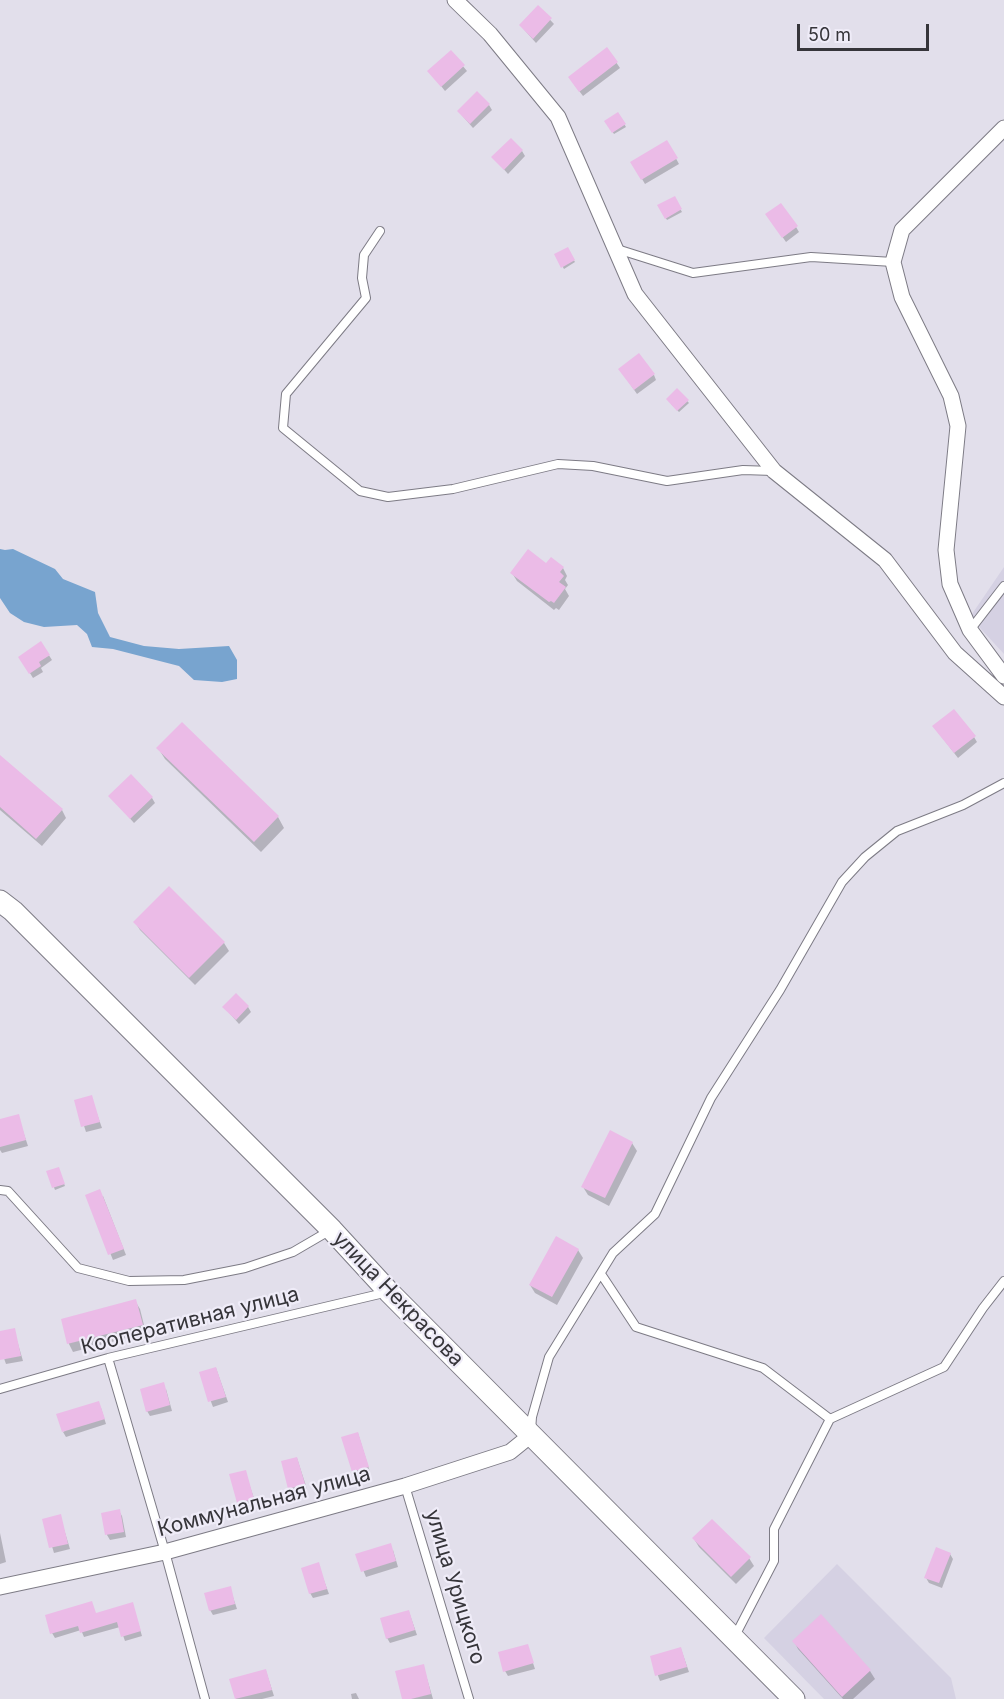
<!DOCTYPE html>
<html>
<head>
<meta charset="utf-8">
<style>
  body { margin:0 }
  #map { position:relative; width:1004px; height:1699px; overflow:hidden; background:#e2dfeb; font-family:Inter,sans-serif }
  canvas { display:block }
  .scale { position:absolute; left:797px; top:24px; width:132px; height:27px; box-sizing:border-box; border:3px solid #36353a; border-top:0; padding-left:8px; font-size:18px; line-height:21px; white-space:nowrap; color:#36353a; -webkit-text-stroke:4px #efecf8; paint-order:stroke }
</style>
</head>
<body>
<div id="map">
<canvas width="1004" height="1699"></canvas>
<div class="scale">50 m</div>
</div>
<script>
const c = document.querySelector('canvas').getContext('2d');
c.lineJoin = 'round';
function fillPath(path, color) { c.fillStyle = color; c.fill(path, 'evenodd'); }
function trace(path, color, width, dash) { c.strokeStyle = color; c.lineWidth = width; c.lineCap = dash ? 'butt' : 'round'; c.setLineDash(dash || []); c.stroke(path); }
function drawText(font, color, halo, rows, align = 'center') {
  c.font = font + ' Inter,sans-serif'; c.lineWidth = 4.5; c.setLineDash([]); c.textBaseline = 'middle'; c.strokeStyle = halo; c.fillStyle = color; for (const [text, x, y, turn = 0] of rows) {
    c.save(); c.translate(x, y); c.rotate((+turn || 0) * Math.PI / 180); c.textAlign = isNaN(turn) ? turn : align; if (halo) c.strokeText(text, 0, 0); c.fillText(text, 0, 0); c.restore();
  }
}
fillPath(new Path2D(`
  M 1004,567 L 1004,654 L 970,617 Z
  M 837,1564 L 951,1678 L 956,1699 L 824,1699 L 764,1638 Z`), '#d5d1e3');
fillPath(new Path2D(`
  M 0,549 L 5,550 L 13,549 L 55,569 L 63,579 L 95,592 L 98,613 L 110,637 L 144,646 L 179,649 L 229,646 L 237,660 L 237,679 L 222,682 L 194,680 L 179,666 L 113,649 L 92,647 L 87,634 L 77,625 L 44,627 L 24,622 L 10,613 L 0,598 Z`), '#78a4cf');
fillPath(new Path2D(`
  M 538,7 L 554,24 L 536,43 L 520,25 Z
  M 607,49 L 620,68 L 583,96 L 573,83 Z
  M 451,52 L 467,71 L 445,91 L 429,71 Z
  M 489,105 L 492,110 L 473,128 L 459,112 Z
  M 618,114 L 626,127 L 614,134 L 606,122 Z
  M 667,142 L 679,164 L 645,184 L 632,162 Z
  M 522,151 L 525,156 L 508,174 L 493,157 Z
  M 674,198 L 682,212 L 667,220 L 659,206 Z
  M 770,219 L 796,227 L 799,232 L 786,242 Z
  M 567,249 L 575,262 L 564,269 L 556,255 Z
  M 623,374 L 654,375 L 656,380 L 637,394 Z
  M 677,390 L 689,403 L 679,412 L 671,404 Z
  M 546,565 L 563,568 L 567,576 L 565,580 L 568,585 L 565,589 L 569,596 L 559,610 L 556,608 L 554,610 L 517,581 L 512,573 Z
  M 41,643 L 52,660 L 41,668 L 43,672 L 33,678 L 20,657 Z
  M 937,731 L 974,737 L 977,742 L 958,758 Z
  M 158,748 L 278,817 L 284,828 L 261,852 L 165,759 Z
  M 0,757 L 62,810 L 66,818 L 42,846 L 0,810 Z
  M 110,796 L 152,798 L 155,803 L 134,823 Z
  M 135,922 L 224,943 L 229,951 L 195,985 L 140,930 Z
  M 224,1007 L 248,1007 L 251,1012 L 239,1024 Z
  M 91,1097 L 102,1128 L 86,1132 L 76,1101 Z
  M 18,1116 L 28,1146 L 2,1153 L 0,1150 L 0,1121 Z
  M 632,1143 L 637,1151 L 609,1206 L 588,1195 L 583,1187 Z
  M 59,1171 L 65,1186 L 55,1190 L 48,1172 Z
  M 87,1196 L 103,1196 L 126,1255 L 113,1260 Z
  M 578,1250 L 583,1258 L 557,1305 L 535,1293 L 530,1285 Z
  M 135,1301 L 140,1309 L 146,1333 L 73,1352 L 69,1344 L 62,1320 Z
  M 14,1330 L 23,1361 L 6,1364 L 0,1347 L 0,1333 Z
  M 216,1368 L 228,1402 L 213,1407 L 200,1373 Z
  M 166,1389 L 172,1411 L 150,1416 L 147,1411 Z
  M 101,1408 L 106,1424 L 66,1437 L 63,1432 Z
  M 358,1433 L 370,1472 L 356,1476 L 353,1471 Z
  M 297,1458 L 307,1489 L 293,1493 L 290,1488 Z
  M 245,1472 L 256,1504 L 241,1508 L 238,1502 Z
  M 119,1511 L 122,1516 L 126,1537 L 110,1540 L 107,1535 L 103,1514 Z
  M 60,1516 L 70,1549 L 54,1553 L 44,1520 Z
  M 0,1533 L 6,1562 L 0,1564 Z
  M 694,1539 L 749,1558 L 754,1566 L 736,1584 L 699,1547 Z
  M 393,1550 L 398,1567 L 366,1577 L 357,1555 Z
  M 950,1554 L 953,1559 L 942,1588 L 929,1583 L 926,1578 Z
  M 318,1564 L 329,1594 L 313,1598 L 310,1593 Z
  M 230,1588 L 237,1609 L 213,1615 L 210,1610 Z
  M 134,1609 L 142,1636 L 125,1641 L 120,1627 L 84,1637 L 81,1630 L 55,1638 L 52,1633 L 96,1614 Z
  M 409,1612 L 417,1635 L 390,1643 L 387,1638 Z
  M 821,1616 L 870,1671 L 875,1679 L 853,1699 L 843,1699 L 798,1649 L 794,1641 Z
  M 527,1645 L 535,1669 L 508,1676 L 505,1671 Z
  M 681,1649 L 689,1672 L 660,1681 L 651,1657 Z
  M 423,1665 L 433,1699 L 403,1699 Z
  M 266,1671 L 274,1696 L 262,1699 L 236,1699 L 231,1681 Z
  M 356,1693 L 359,1699 L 352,1699 L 351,1694 Z`), '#0003');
fillPath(new Path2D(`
  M 538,5 L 552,18 L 533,39 L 519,25 Z
  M 607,47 L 618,62 L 579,92 L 568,77 Z
  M 451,50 L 465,65 L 441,87 L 427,71 Z
  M 477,91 L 490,104 L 470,124 L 457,111 Z
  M 618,112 L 626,124 L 612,133 L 604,121 Z
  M 511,138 L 523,150 L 504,170 L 491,157 Z
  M 667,140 L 678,158 L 641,180 L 630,162 Z
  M 675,196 L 682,209 L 665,219 L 657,205 Z
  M 781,203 L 798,226 L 782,238 L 765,214 Z
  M 568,247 L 575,260 L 561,268 L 554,254 Z
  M 639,353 L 655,374 L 634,390 L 618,369 Z
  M 677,388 L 689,400 L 677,411 L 666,399 Z
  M 528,549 L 546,563 L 551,557 L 564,567 L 560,572 L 564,576 L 559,582 L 566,587 L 554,603 L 551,601 L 549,602 L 510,573 Z
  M 41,641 L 50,655 L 39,662 L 41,666 L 29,674 L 18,657 Z
  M 954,709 L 976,736 L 954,753 L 932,726 Z
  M 182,722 L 279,816 L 254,842 L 156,748 Z
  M 0,755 L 63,809 L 36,839 L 0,807 Z
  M 131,774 L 153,797 L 130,819 L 108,796 Z
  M 169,886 L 225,942 L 189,978 L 133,922 Z
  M 236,993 L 249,1006 L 236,1020 L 222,1007 Z
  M 92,1095 L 100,1122 L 81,1127 L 74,1100 Z
  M 19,1114 L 26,1140 L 0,1147 L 0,1119 Z
  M 610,1130 L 633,1142 L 605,1198 L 581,1187 Z
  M 59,1167 L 65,1184 L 52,1188 L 46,1171 Z
  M 100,1189 L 124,1249 L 108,1255 L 85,1195 Z
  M 556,1236 L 579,1249 L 552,1297 L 529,1285 Z
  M 136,1299 L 143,1325 L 67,1344 L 61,1319 Z
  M 15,1328 L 21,1356 L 0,1360 L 0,1331 Z
  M 216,1367 L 226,1397 L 208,1402 L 199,1372 Z
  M 164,1382 L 170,1405 L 146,1412 L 140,1389 Z
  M 99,1401 L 105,1419 L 62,1432 L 56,1414 Z
  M 358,1432 L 369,1467 L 352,1472 L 341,1437 Z
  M 297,1457 L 305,1484 L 288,1489 L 281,1461 Z
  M 246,1470 L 254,1499 L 237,1503 L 229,1474 Z
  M 120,1509 L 124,1532 L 105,1535 L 101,1513 Z
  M 61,1514 L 68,1544 L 49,1548 L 42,1519 Z
  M 712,1519 L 751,1557 L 731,1577 L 692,1538 Z
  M 391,1543 L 396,1561 L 361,1572 L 355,1554 Z
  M 936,1547 L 951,1553 L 939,1583 L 924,1578 Z
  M 319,1562 L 327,1589 L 309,1594 L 301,1568 Z
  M 231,1586 L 235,1604 L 209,1611 L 204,1593 Z
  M 92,1601 L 96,1613 L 133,1602 L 141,1631 L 121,1637 L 117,1622 L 80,1633 L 78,1626 L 50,1634 L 45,1615 Z
  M 409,1610 L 415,1630 L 386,1639 L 380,1618 Z
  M 821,1614 L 871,1670 L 842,1697 L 792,1641 Z
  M 528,1644 L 534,1663 L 503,1672 L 498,1652 Z
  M 681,1647 L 687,1667 L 655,1676 L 650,1656 Z
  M 424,1664 L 431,1694 L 411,1699 L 402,1699 L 395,1671 Z
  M 266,1669 L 272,1690 L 235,1699 L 229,1679 Z`), '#ebbbe7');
const lane = new Path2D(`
  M 380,231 L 364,255 L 362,278 L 366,298 L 286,394 L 283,428 L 360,491 L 388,497 L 453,489 L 558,464 L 593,466 L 667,481 L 743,470 L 773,471
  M 617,249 L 693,273 L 811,257 L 893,262
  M 970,630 L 1004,586
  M 0,1190 L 8,1191 L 78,1268 L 129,1281 L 184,1280 L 245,1268 L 293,1252 L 329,1231
  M 601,1274 L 636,1327 L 763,1368 L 830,1419
  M 108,1358 L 165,1552 L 205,1699
  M 0,1389 L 108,1358 L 384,1293
  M 531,1431 L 532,1417 L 549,1357 L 613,1253 L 655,1214 L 711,1098 L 780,990 L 842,882 L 865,857 L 897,831 L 963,805 L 1004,783
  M 405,1486 L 469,1699
  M 735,1636 L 774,1561 L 774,1529 L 830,1419 L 944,1367 L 983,1308 L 1004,1281`);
const street = new Path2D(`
  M 455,0 L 490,34 L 558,117 L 635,294 L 774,471 L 885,560 L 955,653 L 1004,697
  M 1004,128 L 902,230 L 893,262 L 902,297 L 951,396 L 958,426 L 946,550 L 950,584 L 970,630 L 1004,676
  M 0,1587 L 165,1552 L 405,1486 L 510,1452 L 531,1435`);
const secondary = new Path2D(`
  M 0,901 L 13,911 L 332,1230 L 389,1292 L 794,1699`);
trace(lane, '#7d7b85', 10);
trace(street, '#7d7b85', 17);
trace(secondary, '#7d7b85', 23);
trace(lane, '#fff', 8);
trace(street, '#fff', 15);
trace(secondary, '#fff', 21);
drawText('21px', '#36353a', '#efecf8', [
  ["улица Некрасова",398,1299,46],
  ["Кооперативная улица",190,1321,-14],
  ["Коммунальная улица",264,1502,-15],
  ["улица Урицкого",455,1587,73]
]);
</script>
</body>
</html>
